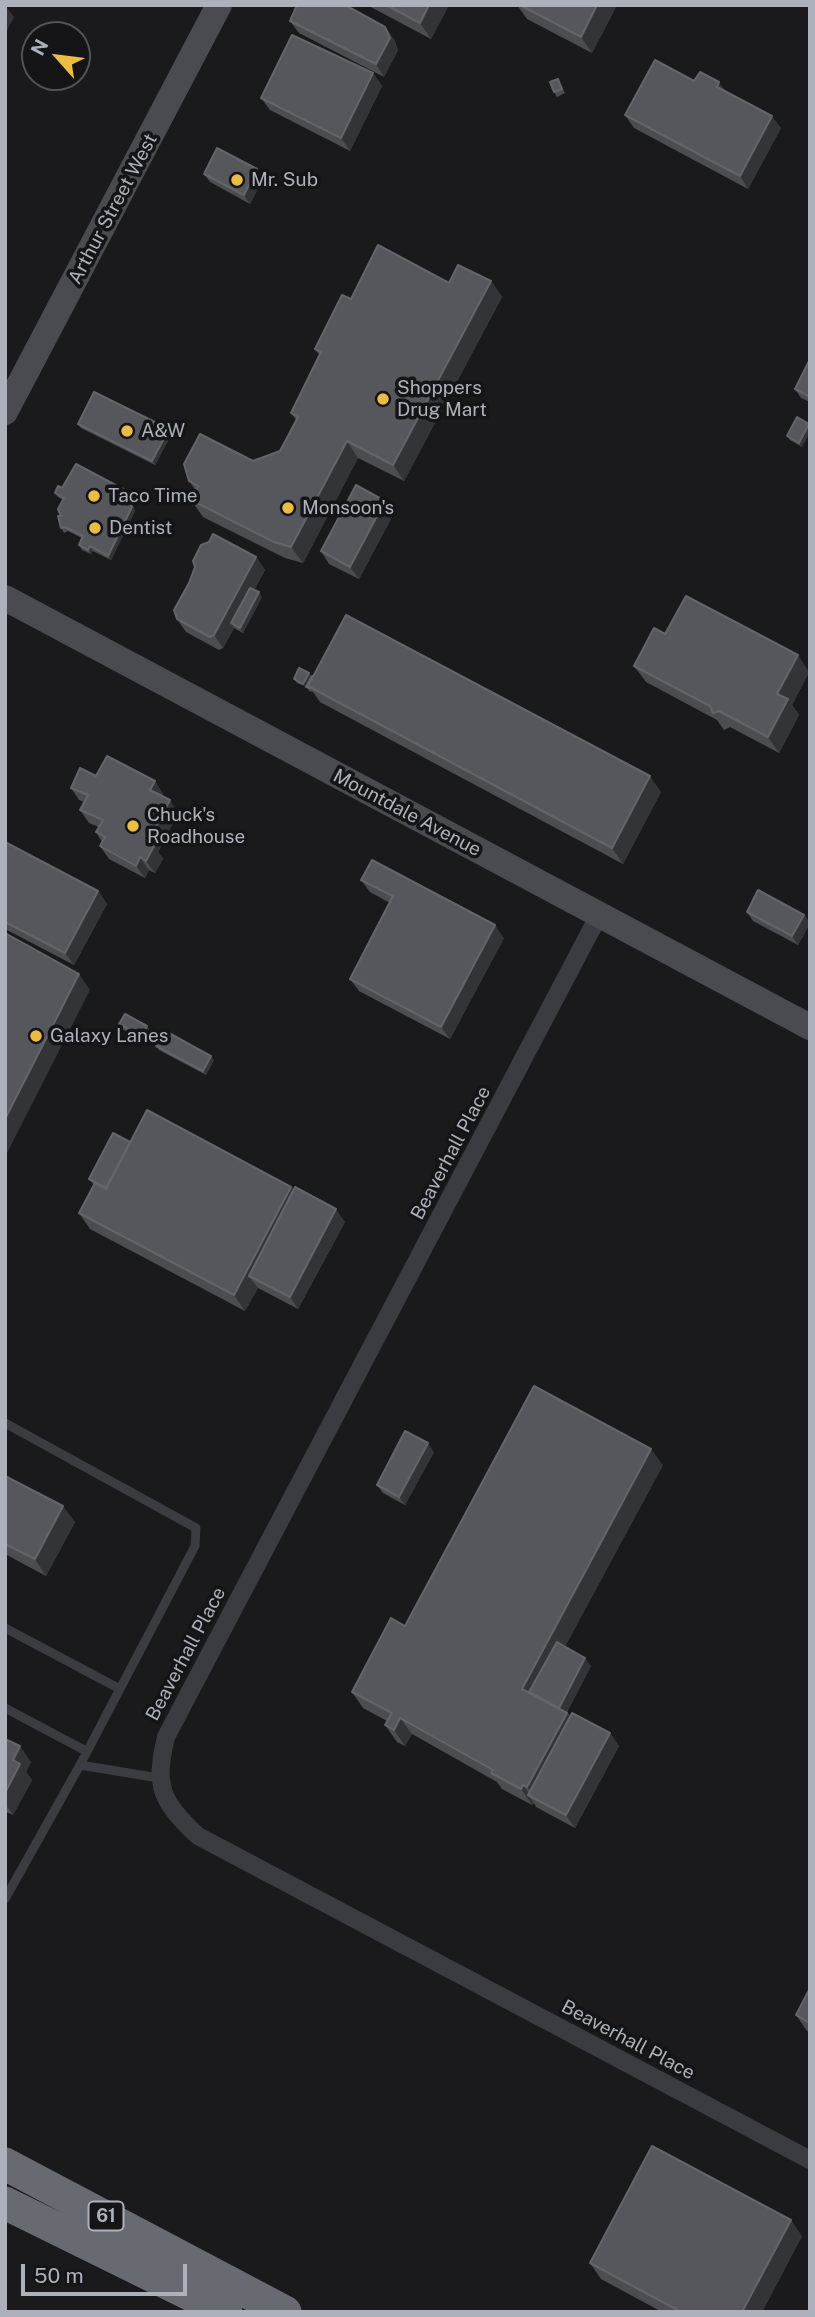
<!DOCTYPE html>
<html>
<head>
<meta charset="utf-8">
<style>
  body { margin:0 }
  #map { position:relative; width:815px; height:2317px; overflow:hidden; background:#1a1a1c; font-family:"Public Sans",sans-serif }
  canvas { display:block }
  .frame { position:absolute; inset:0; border:7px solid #adb1bb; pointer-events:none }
  .north { position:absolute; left:21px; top:21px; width:70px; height:70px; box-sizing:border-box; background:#151517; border:2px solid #525359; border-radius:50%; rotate:298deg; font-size:19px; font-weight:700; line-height:28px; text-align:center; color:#adb1bb }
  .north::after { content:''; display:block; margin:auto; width:24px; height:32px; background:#eabc44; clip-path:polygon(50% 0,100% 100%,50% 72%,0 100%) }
  .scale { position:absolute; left:21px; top:2264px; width:166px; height:32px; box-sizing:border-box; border:4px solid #adb1bb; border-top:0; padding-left:9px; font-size:21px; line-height:24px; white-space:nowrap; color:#adb1bb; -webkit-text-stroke:5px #151517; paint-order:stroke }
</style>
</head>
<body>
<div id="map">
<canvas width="815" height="2317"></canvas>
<div class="frame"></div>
<div class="north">N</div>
<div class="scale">50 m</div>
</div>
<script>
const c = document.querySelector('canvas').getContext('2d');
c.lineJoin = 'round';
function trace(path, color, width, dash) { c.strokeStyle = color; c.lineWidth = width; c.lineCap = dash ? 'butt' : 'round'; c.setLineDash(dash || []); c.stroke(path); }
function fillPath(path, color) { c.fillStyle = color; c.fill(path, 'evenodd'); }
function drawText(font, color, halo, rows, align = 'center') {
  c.font = font + ' "Public Sans",sans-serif'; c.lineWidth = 7; c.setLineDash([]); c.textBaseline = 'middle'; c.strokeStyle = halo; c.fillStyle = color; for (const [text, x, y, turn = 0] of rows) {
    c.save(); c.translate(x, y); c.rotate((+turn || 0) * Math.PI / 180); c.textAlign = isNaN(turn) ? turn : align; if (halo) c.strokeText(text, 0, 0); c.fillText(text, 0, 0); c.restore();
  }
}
trace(new Path2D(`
  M 5,1423 L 196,1528 L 195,1546 L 80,1765
  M 5,1628 L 120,1689
  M 5,1708 L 86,1751
  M 5,1899 L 80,1765 L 159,1778`), '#3b3c41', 9);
trace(new Path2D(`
  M 599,915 L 166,1737 C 154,1787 161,1801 198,1836 L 810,2160`), '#3b3c41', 18);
trace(new Path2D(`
  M 5,412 L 219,5
  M 5,598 L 810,1027`), '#494b51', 26);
trace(new Path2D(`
  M 5,2164 L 285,2312
  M 5,2203 L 226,2312`), '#686a72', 33);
fillPath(new Path2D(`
  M 367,5 L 449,5 L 431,39 Z
  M 517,5 L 617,5 L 592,53 L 527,19 Z
  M 290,21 L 394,39 L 398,50 L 384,77 L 299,33 Z
  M 373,73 L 382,86 L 350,151 L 270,110 L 261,98 Z
  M 558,79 L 565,93 L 557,97 L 554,92 Z
  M 694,81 L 726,91 L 781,128 L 748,189 L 634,128 L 625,115 Z
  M 257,169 L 263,178 L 250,204 L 210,182 L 204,174 Z
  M 491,281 L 502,297 L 404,481 L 358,458 L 303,563 L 285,558 L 203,517 L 191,500 L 196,491 L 189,481 L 280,451 L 296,420 L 291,413 L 320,356 L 315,349 L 351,299 L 449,283 Z
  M 810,359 L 810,402 L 801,398 L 795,389 Z
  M 797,417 L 802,447 L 790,440 L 787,436 Z
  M 78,424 L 172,433 L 155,465 L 81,428 Z
  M 62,488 L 125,490 L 128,495 L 135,511 L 111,560 L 93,551 L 91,554 L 82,550 L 79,545 L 82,538 L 68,531 L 64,533 L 61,528 L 61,516 L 63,500 L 58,497 L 55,493 Z
  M 385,501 L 394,513 L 359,579 L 329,564 L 321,551 Z
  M 256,557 L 265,570 L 254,590 L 262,597 L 243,633 L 234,628 L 223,648 L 219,650 L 186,632 L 177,619 Z
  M 665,634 L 809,672 L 792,705 L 799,715 L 779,753 L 730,727 L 724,730 L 717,720 L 646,682 L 634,666 Z
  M 309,673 L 311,677 L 661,792 L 623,864 L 320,702 L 313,692 L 309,691 L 307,687 L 297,683 L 294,679 Z
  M 96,776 L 155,781 L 163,794 L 162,796 L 178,813 L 158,852 L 163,859 L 155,873 L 149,870 L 145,878 L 109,859 L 100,846 L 102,842 L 96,832 L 99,827 L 89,823 L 80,810 L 84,802 L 79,800 L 71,788 Z
  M 5,842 L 98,891 L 107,904 L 74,965 L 5,929 Z
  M 361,880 L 504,938 L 450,1039 L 359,991 L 350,979 L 390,903 L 370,892 Z
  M 747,912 L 804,915 L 810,923 L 798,945 L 753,921 Z
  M 119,1024 L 147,1026 L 150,1031 L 144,1041 L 122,1029 Z
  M 156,1046 L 214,1060 L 206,1075 L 159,1050 Z
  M 130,1142 L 291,1187 L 294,1190 L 345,1222 L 298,1309 L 258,1288 L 245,1311 L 90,1229 L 79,1213 L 94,1185 L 89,1179 Z
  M 434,1452 L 405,1505 L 383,1493 L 377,1485 Z
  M 663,1465 L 565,1646 L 591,1666 L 567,1712 L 570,1716 L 610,1733 L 619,1746 L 575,1828 L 536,1807 L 534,1803 L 532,1805 L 502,1789 L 497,1782 L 412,1734 L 405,1746 L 397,1742 L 385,1725 L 387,1721 L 363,1708 L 352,1692 L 405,1626 Z
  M 5,1476 L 75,1522 L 46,1576 L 5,1554 Z
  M 5,1739 L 31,1762 L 26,1772 L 32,1780 L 13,1815 L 6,1812 L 5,1813 Z
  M 810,1988 L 810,2033 L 807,2031 L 796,2015 Z
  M 802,2236 L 762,2312 L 662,2312 L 601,2279 L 590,2263 Z`), '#4b4d51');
fillPath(new Path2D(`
  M 5,5 L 14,17 L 5,34 Z
  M 429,5 L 449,5 L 431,39 L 420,23 Z
  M 597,5 L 617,5 L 592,53 L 581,37 Z
  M 385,27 L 394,39 L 398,50 L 384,77 L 376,64 Z
  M 373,73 L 382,86 L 350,151 L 341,138 Z
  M 719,82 L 728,95 L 717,87 Z
  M 772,116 L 781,128 L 748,189 L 740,176 Z
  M 257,169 L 263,178 L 250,204 L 244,195 Z
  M 491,281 L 502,297 L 404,481 L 393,465 Z
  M 809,424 L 810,433 L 802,447 L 799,443 Z
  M 169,429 L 172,433 L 155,465 L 152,461 Z
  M 347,441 L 358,458 L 303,563 L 291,547 Z
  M 125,490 L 135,511 L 111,560 L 108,556 Z
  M 385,501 L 394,513 L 359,579 L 350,567 Z
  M 90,546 L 93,551 L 91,554 L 88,550 Z
  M 256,557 L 265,570 L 235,626 L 231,623 L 234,628 L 223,648 L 214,635 Z
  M 259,592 L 262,597 L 243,633 L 240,628 Z
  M 798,655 L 809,672 L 792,705 L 799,715 L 779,753 L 768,737 L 777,694 Z
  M 309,673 L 312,677 L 306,688 L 303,684 Z
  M 650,776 L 661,792 L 623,864 L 612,848 Z
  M 155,781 L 163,794 L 159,803 L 150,790 Z
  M 170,800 L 178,813 L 158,852 L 163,859 L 155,873 L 146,861 L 147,843 Z
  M 140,857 L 149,870 L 145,878 L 136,866 Z
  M 98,891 L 107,904 L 74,965 L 65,953 Z
  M 804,915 L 810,923 L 798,945 L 792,936 Z
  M 495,925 L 504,938 L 450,1039 L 441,1027 Z
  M 79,974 L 90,990 L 5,1157 L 5,1119 Z
  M 147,1026 L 150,1031 L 144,1041 L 141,1036 Z
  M 211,1056 L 214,1060 L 206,1075 L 203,1071 Z
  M 291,1187 L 303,1203 L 249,1276 L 258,1288 L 245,1311 L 234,1295 Z
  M 336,1209 L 345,1222 L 298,1309 L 290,1297 Z
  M 428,1443 L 434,1452 L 405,1505 L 399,1497 Z
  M 651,1449 L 663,1465 L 536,1701 L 522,1689 Z
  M 63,1506 L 75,1522 L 46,1576 L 35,1559 Z
  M 585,1658 L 591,1666 L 563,1720 L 557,1712 Z
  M 567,1713 L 579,1729 L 535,1798 L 527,1787 Z
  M 400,1718 L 412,1734 L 405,1746 L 394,1730 Z
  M 610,1733 L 619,1746 L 575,1828 L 566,1815 Z
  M 20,1746 L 31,1762 L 26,1772 L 32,1780 L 13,1815 L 5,1804 L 5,1793 L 13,1760 Z
  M 523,1785 L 531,1796 L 528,1795 L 534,1803 L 532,1805 L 521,1789 Z
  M 791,2220 L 802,2236 L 762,2312 L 742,2312 Z`), '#333437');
const building = new Path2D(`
  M 297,5 L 345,5 L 385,27 L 390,38 L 376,64 L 290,21 Z
  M 386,5 L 429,5 L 420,23 Z
  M 520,5 L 597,5 L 581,37 Z
  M 292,35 L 373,73 L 341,138 L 261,98 Z
  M 655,60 L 694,81 L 700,72 L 719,82 L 717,87 L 772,116 L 740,176 L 625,115 Z
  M 558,79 L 562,89 L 554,92 L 550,82 Z
  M 217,148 L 257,169 L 244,195 L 204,174 Z
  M 378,245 L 449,283 L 458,265 L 491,281 L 393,465 L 347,441 L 291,547 L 274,542 L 191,500 L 198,486 L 189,481 L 184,464 L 200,434 L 253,461 L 280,451 L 298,417 L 291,413 L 321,352 L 315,349 L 342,295 L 351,299 Z
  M 810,359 L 810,397 L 795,389 Z
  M 94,392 L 169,429 L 152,461 L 78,424 Z
  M 797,417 L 809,424 L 799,443 L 787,436 Z
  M 76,464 L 125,490 L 132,507 L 108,556 L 90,546 L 88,550 L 79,545 L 83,536 L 65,527 L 61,528 L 58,516 L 61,516 L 58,509 L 64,498 L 55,493 L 58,486 L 62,488 Z
  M 356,485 L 385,501 L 350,567 L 321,551 Z
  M 213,534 L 256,557 L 214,635 L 210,637 L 177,619 L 174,610 L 189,583 L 195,567 L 193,561 L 201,545 L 209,542 Z
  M 250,588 L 259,592 L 240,628 L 231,623 Z
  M 686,596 L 798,655 L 777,694 L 788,699 L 768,737 L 719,711 L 713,713 L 710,706 L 634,666 L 654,628 L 665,634 Z
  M 346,615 L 650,776 L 612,848 L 308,686 Z
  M 299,668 L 309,673 L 303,684 L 294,679 Z
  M 312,676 L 313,677 L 308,686 L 310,688 L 306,687 Z
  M 107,756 L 155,781 L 150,790 L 170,800 L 147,843 L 154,846 L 146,861 L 140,857 L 136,866 L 100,846 L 105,837 L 96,832 L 103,820 L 80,810 L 88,795 L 71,788 L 80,768 L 96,776 Z
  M 5,842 L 98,891 L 65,953 L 5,922 Z
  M 372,860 L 495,925 L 441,1027 L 350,979 L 393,896 L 361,880 Z
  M 758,890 L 804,915 L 792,936 L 747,912 Z
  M 5,933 L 79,974 L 5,1119 Z
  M 125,1014 L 147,1026 L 141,1036 L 119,1024 Z
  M 164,1030 L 211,1056 L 203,1071 L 156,1046 Z
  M 147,1110 L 291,1187 L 234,1295 L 79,1213 L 95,1183 L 106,1189 Z
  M 113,1133 L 130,1142 L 106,1188 L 89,1179 Z
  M 295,1187 L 336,1209 L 290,1297 L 249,1276 Z
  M 534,1386 L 651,1449 L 522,1689 L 567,1713 L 527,1787 L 523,1785 L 521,1789 L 491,1773 L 493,1770 L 400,1718 L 394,1730 L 385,1725 L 392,1713 L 352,1692 L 391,1618 L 405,1626 Z
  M 405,1431 L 428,1443 L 399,1497 L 377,1485 Z
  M 5,1476 L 63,1506 L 35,1559 L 5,1544 Z
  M 557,1642 L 585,1658 L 559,1708 L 529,1692 Z
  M 572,1713 L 610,1733 L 566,1815 L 528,1795 Z
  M 5,1739 L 20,1746 L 13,1760 L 20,1764 L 5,1793 Z
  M 810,1988 L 810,2023 L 796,2015 Z
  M 652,2146 L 791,2220 L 742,2312 L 681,2312 L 590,2263 Z`);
fillPath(building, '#56575c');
trace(building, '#64656b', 2);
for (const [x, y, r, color] of [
  [237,180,7,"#eabc44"],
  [383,399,7,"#eabc44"],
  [127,431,7,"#eabc44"],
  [94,496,7,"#eabc44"],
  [288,508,7,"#eabc44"],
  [95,528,7,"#eabc44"],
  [133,826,7,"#eabc44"],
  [36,1036,7,"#eabc44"]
]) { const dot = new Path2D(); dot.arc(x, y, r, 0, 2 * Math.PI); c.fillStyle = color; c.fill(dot); trace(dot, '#151517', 2.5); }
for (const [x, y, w] of [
  [106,2216,35]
]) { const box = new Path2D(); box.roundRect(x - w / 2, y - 14.5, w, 29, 5); c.fillStyle = '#151517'; c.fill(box); trace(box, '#adb1bb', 2); }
drawText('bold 18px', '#adb1bb', null, [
  ["61",106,2216]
]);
drawText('19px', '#adb1bb', '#151517', [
  ["Mr. Sub",251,180],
  ["Shoppers",397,388],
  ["Drug Mart",397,410],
  ["A&W",141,431],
  ["Taco Time",108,496],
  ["Monsoon's",302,508],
  ["Dentist",109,528],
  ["Chuck's",147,815],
  ["Roadhouse",147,837],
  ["Galaxy Lanes",50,1036]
], 'left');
drawText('19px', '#adb1bb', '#151517', [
  ["Arthur Street West",113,209,-62],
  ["Mountdale Avenue",407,813,28],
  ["Beaverhall Place",451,1153,-62],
  ["Beaverhall Place",186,1654,-62],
  ["Beaverhall Place",628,2040,28]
]);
</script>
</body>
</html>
